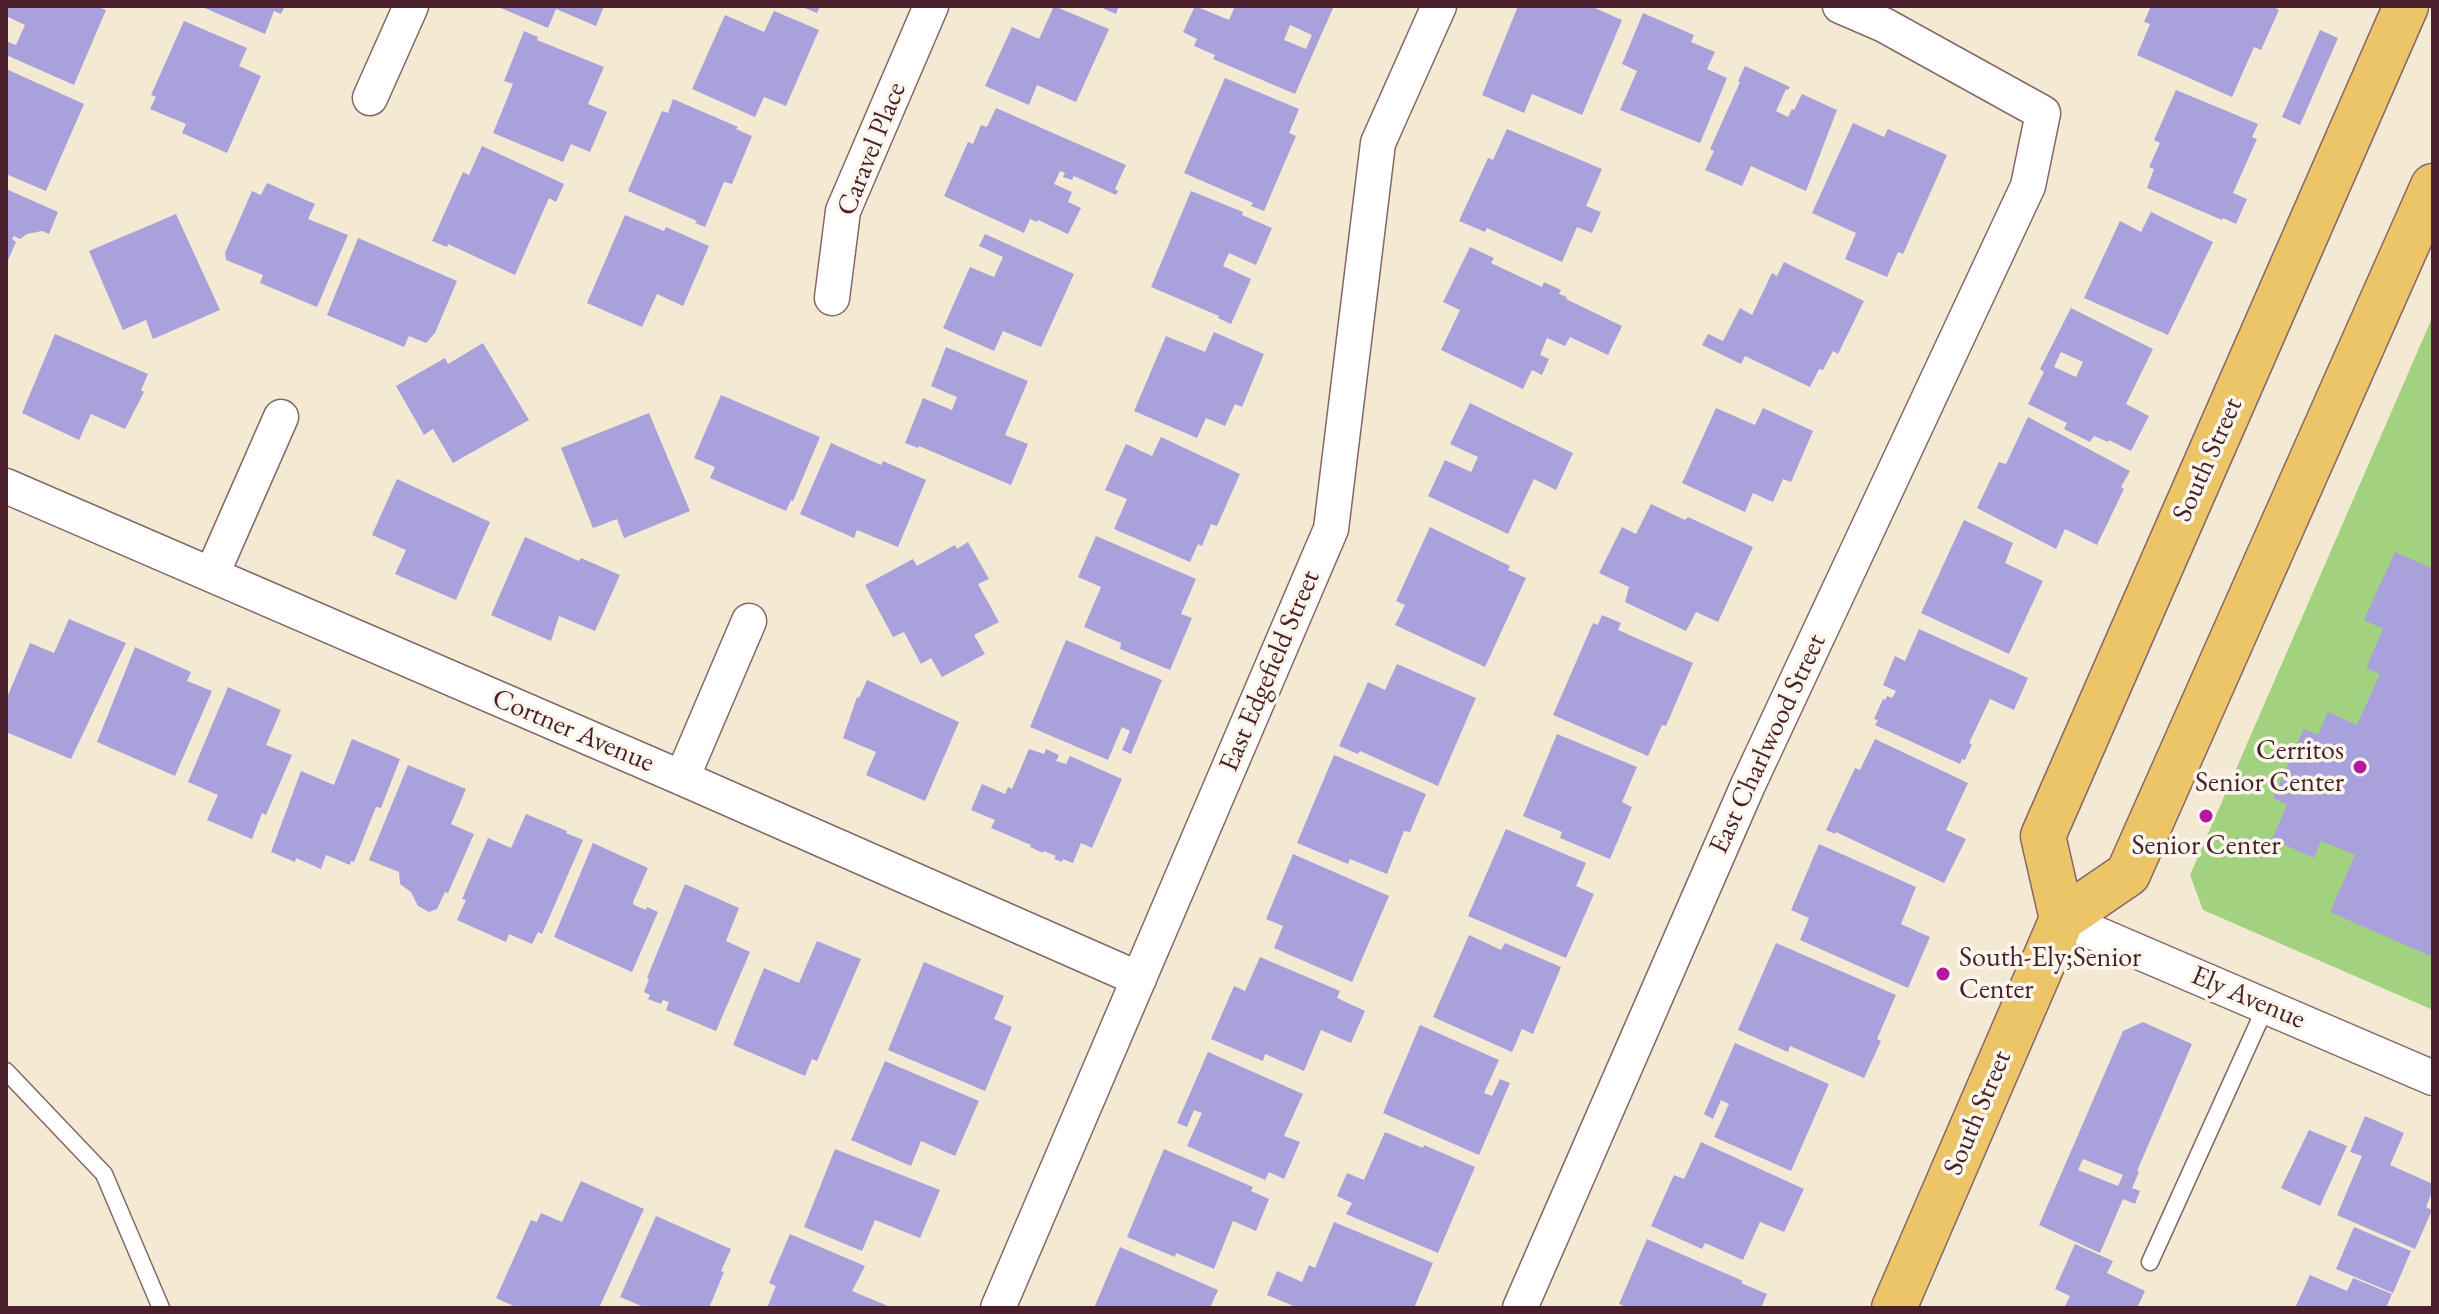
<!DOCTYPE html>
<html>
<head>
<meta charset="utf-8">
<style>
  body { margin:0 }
  #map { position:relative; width:2439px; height:1314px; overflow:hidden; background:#f4ead4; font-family:"EB Garamond",serif }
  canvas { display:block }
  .frame { position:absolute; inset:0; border:8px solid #4a1f2b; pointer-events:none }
</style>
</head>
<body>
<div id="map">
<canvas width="2439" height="1314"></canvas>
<div class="frame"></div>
</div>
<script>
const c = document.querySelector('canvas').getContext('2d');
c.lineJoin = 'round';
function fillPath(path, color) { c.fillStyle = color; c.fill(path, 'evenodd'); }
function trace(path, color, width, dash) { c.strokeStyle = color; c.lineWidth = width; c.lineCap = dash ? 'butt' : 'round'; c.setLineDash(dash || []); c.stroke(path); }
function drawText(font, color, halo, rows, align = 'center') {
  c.font = font + ' "EB Garamond",serif'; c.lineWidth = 7; c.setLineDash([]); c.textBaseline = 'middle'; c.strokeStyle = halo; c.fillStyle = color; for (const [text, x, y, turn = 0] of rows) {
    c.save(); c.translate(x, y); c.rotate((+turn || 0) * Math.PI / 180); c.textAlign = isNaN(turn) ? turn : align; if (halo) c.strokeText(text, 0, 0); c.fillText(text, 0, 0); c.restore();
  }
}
fillPath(new Path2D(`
  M 2433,316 L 2433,1010 L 2203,910 L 2190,875 Z`), '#a2d280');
fillPath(new Path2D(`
  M 6,6 L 96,6 L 106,10 L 74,85 L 6,55 L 6,41 L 16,45 L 25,25 L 6,16 Z
  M 200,6 L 285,6 L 281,14 L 274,11 L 265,34 Z
  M 496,6 L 604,6 L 596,26 L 556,9 L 548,28 Z
  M 800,6 L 820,6 L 817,13 Z
  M 1054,6 L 1109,29 L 1076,102 L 1037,85 L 1029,105 L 985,86 L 1012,27 L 1039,39 Z
  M 1098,6 L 1119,6 L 1116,14 Z
  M 1195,6 L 1229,20 L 1235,6 L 1334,6 L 1295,94 L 1213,59 L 1215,55 L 1194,46 L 1197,39 L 1183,32 ZM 1290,25 L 1312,35 L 1306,49 L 1284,40 Z
  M 1518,6 L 1590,6 L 1622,20 L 1582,115 L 1532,94 L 1524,113 L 1482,95 Z
  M 2151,6 L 2272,6 L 2279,10 L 2261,50 L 2254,47 L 2232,97 L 2137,55 L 2150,24 L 2144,22 Z
  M 774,11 L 819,30 L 786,106 L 764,97 L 755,117 L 692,89 L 725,15 L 764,32 Z
  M 1643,13 L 1694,35 L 1691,42 L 1715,52 L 1707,69 L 1727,78 L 1700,143 L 1620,110 L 1637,71 L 1622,64 Z
  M 184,21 L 247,48 L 239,66 L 261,76 L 227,153 L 182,133 L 186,124 L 150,109 L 156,97 L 151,95 Z
  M 2320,30 L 2338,38 L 2300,125 L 2282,117 Z
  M 524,31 L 538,37 L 537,40 L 604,67 L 588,104 L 607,112 L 590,152 L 571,144 L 563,162 L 493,133 L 513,84 L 504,81 Z
  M 1745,66 L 1790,87 L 1788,90 L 1786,89 L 1776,111 L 1788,117 L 1792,109 L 1794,110 L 1802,94 L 1837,110 L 1806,191 L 1751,166 L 1742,186 L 1705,170 L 1714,151 L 1710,149 L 1740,82 L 1738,81 Z
  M 6,69 L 84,104 L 46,191 L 6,174 Z
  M 1225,78 L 1299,109 L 1289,133 L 1296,136 L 1264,211 L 1251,206 L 1253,203 L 1184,173 Z
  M 2176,90 L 2258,124 L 2252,137 L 2257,139 L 2233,193 L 2247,199 L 2236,224 L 2223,218 L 2222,220 L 2147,188 L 2154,169 L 2149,167 L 2160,143 L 2154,140 Z
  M 673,99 L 738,127 L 736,129 L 752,136 L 732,184 L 724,182 L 705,227 L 695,223 L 697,221 L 628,191 L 662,111 L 668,113 Z
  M 996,108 L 1126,165 L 1115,189 L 1118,191 L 1116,195 L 1074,176 L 1072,180 L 1063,177 L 1065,173 L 1060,171 L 1054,184 L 1072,192 L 1068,202 L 1081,208 L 1068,234 L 1038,220 L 1037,222 L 1030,219 L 1024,233 L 944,196 L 968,142 L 973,144 L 981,125 L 987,127 Z
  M 1853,123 L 1884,137 L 1888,129 L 1947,155 L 1903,254 L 1898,252 L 1887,277 L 1845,259 L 1856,233 L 1812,213 Z
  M 1507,129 L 1602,169 L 1586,206 L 1601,212 L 1592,233 L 1577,227 L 1562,262 L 1487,228 L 1485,232 L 1459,221 L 1488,158 L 1493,160 Z
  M 482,146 L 564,184 L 556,202 L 549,198 L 515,275 L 448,244 L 447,247 L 432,241 L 463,172 L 469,175 Z
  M 267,183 L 315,204 L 308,219 L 348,235 L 317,307 L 260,283 L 263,275 L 226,260 L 225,253 L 252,191 L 261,195 Z
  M 6,189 L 58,212 L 49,234 L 42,231 L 27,234 L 20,239 L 14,236 L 12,239 L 16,242 L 6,265 Z
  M 1191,191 L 1243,212 L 1242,215 L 1272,228 L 1256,265 L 1229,253 L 1223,266 L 1251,279 L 1231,324 L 1218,318 L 1219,316 L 1151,287 Z
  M 2151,212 L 2213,242 L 2168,335 L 2084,298 L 2120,221 L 2141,232 Z
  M 176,214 L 220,310 L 153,339 L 146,320 L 123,330 L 89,251 Z
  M 625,215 L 664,231 L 666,227 L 709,246 L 683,306 L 657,294 L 642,327 L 587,303 Z
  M 985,234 L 1074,274 L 1041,347 L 1003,331 L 994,351 L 943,328 L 970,267 L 994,277 L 1003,257 L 979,246 Z
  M 358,238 L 457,281 L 435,333 L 426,343 L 409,336 L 404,347 L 327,315 Z
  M 1470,247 L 1494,258 L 1491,263 L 1542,287 L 1544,282 L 1561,290 L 1559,294 L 1567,297 L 1566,299 L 1622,326 L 1608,355 L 1570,337 L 1565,346 L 1547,338 L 1540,355 L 1549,359 L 1542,375 L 1532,370 L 1523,389 L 1441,350 L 1460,310 L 1443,302 Z
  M 1784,262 L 1864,301 L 1838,354 L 1833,351 L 1823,370 L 1819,369 L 1810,387 L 1745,356 L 1741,364 L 1702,345 L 1708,334 L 1723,341 L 1740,308 L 1752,315 L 1772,273 L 1777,276 Z
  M 2071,308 L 2153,349 L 2126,404 L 2149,416 L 2131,451 L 2109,440 L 2108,442 L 2094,436 L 2090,442 L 2064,429 L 2067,423 L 2028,404 L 2044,372 L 2040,369 ZM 2061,352 L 2083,362 L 2076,377 L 2054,367 Z
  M 1214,332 L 1264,354 L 1242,407 L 1235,404 L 1225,426 L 1206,418 L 1197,438 L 1134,411 L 1166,336 L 1205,352 Z
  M 55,334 L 148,374 L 141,390 L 144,392 L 125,429 L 91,414 L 79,440 L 22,413 Z
  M 483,343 L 529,420 L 453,463 L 433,429 L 424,435 L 396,386 L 445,358 L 448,364 Z
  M 946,347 L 1028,381 L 1005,435 L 1028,444 L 1011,485 L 919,446 L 918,448 L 905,443 L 923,398 L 952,410 L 957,397 L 931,386 Z
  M 721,395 L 820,437 L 793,501 L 791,500 L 786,511 L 710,478 L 715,467 L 694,458 Z
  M 1470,403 L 1573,453 L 1556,490 L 1534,479 L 1508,534 L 1428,496 L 1445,460 L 1471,472 L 1478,457 L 1450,444 Z
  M 1716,408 L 1755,425 L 1763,408 L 1813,431 L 1791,482 L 1783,479 L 1773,502 L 1753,493 L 1745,512 L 1682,483 Z
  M 649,413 L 690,511 L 624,538 L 617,519 L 593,528 L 561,448 Z
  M 2028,417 L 2130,471 L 2121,487 L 2124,489 L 2097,545 L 2065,529 L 2056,549 L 1977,508 L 1999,462 L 2006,464 Z
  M 1161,437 L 1240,474 L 1217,526 L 1211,524 L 1202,546 L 1198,544 L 1190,562 L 1114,529 L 1127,499 L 1105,490 L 1126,444 L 1152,456 Z
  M 831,443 L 881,465 L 883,461 L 926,480 L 898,547 L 857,530 L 854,538 L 800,514 Z
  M 397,479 L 490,522 L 456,600 L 395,574 L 406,550 L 372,535 Z
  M 1651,504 L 1685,520 L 1688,517 L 1753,547 L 1718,622 L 1696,612 L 1686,631 L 1625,602 L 1629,587 L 1599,573 L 1622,527 L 1636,534 Z
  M 1964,520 L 2013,543 L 2005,563 L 2043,581 L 2009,654 L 1921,613 Z
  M 1430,527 L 1510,566 L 1508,570 L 1526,578 L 1485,667 L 1395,625 L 1405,605 L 1396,601 Z
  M 1096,536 L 1196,579 L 1181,614 L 1192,618 L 1170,670 L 1120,649 L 1121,643 L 1084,627 L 1101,587 L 1078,577 Z
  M 525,537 L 579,561 L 581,558 L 620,575 L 595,631 L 559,616 L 551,641 L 491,615 Z
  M 968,542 L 989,579 L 978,584 L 999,622 L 974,635 L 985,654 L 942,677 L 931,658 L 921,664 L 904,632 L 893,637 L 865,585 L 913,559 L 917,566 L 955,545 L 957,549 Z
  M 2395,552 L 2433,569 L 2433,957 L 2330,912 L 2355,855 L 2321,841 L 2314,858 L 2272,839 L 2287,805 L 2273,798 L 2304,729 L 2318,735 L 2328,712 L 2357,725 L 2380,674 L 2366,668 L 2383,629 L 2364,620 Z
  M 1602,615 L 1621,623 L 1618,630 L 1693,663 L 1666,726 L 1662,725 L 1648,756 L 1553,715 L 1593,623 L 1598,625 Z
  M 69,619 L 126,643 L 71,759 L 6,732 L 6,700 L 30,643 L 54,653 Z
  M 1919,629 L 2028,678 L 2014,710 L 1990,699 L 1969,743 L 1972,744 L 1965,760 L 1962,759 L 1960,764 L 1875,725 L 1878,720 L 1874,719 L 1883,699 L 1885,700 L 1887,696 L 1892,698 L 1896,691 L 1883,685 L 1895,656 L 1905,661 Z
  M 1066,640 L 1162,680 L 1131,754 L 1122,750 L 1130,731 L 1122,727 L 1108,760 L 1030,727 Z
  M 135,647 L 191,672 L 187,681 L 212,691 L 175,776 L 97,742 Z
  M 1397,664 L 1476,698 L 1438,786 L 1360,751 L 1358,754 L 1339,746 L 1368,682 L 1385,690 Z
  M 867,680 L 959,722 L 925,801 L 866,775 L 876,752 L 843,738 L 857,697 L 859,698 Z
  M 228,687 L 281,710 L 266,745 L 292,755 L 266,815 L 262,813 L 252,839 L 207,820 L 218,795 L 188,782 Z
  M 1557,734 L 1637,767 L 1622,802 L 1632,807 L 1610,859 L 1560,838 L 1562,832 L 1523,816 Z
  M 352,739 L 400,759 L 381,808 L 376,807 L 354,862 L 351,861 L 350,865 L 326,855 L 321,869 L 296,858 L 295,862 L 271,852 L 301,771 L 334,785 Z
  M 1875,739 L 1968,783 L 1946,830 L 1966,839 L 1944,883 L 1836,832 L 1835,834 L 1826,830 L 1855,768 L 1860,770 Z
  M 1029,749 L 1044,754 L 1046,749 L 1059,755 L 1056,761 L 1066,764 L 1070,756 L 1122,779 L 1092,848 L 1081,843 L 1073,863 L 1063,859 L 1062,862 L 1054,859 L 1056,856 L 1044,851 L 1043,853 L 1030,847 L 1031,845 L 991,828 L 995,820 L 971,810 L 982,784 L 1005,794 L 1008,787 L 1012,789 Z
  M 1334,755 L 1426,794 L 1410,832 L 1404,831 L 1387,874 L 1350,859 L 1348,864 L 1297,843 Z
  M 408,765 L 466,789 L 451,824 L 474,834 L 448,893 L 445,892 L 437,909 L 429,912 L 418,906 L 411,892 L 400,884 L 399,872 L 369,860 Z
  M 526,814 L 567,831 L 566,833 L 583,840 L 542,934 L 538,932 L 532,944 L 509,934 L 506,942 L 457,920 L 466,900 L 462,899 L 488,838 L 511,848 Z
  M 1506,829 L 1586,863 L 1576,886 L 1594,894 L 1566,958 L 1468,916 Z
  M 593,843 L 648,868 L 633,902 L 634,905 L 646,910 L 647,907 L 658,912 L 632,972 L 554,937 Z
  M 1819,844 L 1916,887 L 1901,924 L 1930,937 L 1908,988 L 1800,940 L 1809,918 L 1791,910 Z
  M 1293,854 L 1389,896 L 1352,982 L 1274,948 L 1283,926 L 1266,919 Z
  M 685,884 L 739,908 L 726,941 L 750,952 L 716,1031 L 666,1010 L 669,1002 L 663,1000 L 661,1004 L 648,999 L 650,995 L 644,992 L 649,979 L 647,978 Z
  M 1469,935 L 1501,950 L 1505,943 L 1561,967 L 1533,1034 L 1522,1029 L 1512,1052 L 1433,1017 Z
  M 817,941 L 861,959 L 817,1061 L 812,1059 L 805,1076 L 733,1045 L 764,968 L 799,983 Z
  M 1776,943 L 1896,995 L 1877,1039 L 1881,1041 L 1864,1078 L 1790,1046 L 1788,1052 L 1738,1030 Z
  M 1260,957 L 1340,991 L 1337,998 L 1365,1011 L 1351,1043 L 1321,1030 L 1304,1071 L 1265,1054 L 1263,1061 L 1211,1039 L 1234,986 L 1245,991 Z
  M 924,962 L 1004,996 L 994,1019 L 1012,1027 L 985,1091 L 888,1050 Z
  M 2143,1022 L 2192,1044 L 2137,1171 L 2139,1172 L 2132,1188 L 2140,1191 L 2135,1204 L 2123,1199 L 2100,1253 L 2039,1225 L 2123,1031 ZM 2083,1159 L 2123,1175 L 2118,1186 L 2078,1170 Z
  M 1420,1025 L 1499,1060 L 1484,1093 L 1492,1096 L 1500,1079 L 1510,1083 L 1479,1155 L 1383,1113 Z
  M 1735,1043 L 1829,1084 L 1791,1171 L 1714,1137 L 1729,1104 L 1721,1100 L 1713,1119 L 1704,1114 Z
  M 1208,1052 L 1303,1094 L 1284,1136 L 1300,1142 L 1284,1179 L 1269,1172 L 1265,1180 L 1187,1146 L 1202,1113 L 1194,1110 L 1187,1127 L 1177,1123 Z
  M 885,1061 L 979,1101 L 955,1156 L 921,1141 L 911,1166 L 851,1140 Z
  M 2365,1116 L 2404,1133 L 2390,1165 L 2433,1184 L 2433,1190 L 2426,1207 L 2432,1210 L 2415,1249 L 2337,1215 L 2362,1156 L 2350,1152 Z
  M 2309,1130 L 2347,1146 L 2320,1206 L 2281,1188 Z
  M 1385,1132 L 1423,1148 L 1424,1145 L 1475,1167 L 1438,1253 L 1346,1214 L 1352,1203 L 1337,1196 L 1347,1173 L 1364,1180 Z
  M 1701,1142 L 1804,1189 L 1784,1232 L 1760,1222 L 1743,1260 L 1705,1243 L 1702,1249 L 1651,1226 L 1674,1175 L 1684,1179 Z
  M 835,1149 L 940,1190 L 920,1238 L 875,1220 L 862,1251 L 804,1227 Z
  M 1164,1149 L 1253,1187 L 1251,1191 L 1269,1199 L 1256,1231 L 1233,1221 L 1214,1269 L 1176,1253 L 1175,1257 L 1127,1237 Z
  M 581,1181 L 644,1209 L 599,1308 L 518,1308 L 496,1298 L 531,1220 L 537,1222 L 541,1213 L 562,1222 Z
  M 656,1216 L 731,1249 L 721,1271 L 724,1272 L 709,1308 L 646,1308 L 620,1297 Z
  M 1334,1222 L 1433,1263 L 1414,1308 L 1298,1308 L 1267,1295 L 1277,1271 L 1302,1282 L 1309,1265 L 1315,1268 Z
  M 2354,1227 L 2411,1251 L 2393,1293 L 2336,1269 Z
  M 790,1234 L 865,1266 L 852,1291 L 888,1306 L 887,1308 L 767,1308 L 776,1286 L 769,1283 Z
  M 1647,1239 L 1743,1281 L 1741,1283 L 1767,1294 L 1761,1308 L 1629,1308 L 1619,1304 Z
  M 2075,1244 L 2113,1261 L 2107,1273 L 2145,1291 L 2137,1308 L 2064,1308 L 2070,1296 L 2055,1289 Z
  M 1120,1247 L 1218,1290 L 1210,1308 L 1094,1308 Z
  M 2310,1275 L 2347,1291 L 2353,1278 L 2392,1294 L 2386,1308 L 2295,1308 Z`), '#a9a1db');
const service = new Path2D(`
  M 6,1071 L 104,1174 L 161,1308
  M 2150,1262 L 2266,1006`);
const minor = new Path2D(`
  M 370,98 L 411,6
  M 832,298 L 843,211 L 931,6
  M 6,486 L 682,778 L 1139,979
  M 212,574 L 281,417
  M 682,778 L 749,621
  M 2062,919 L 2433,1078
  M 998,1308 L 1331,529 L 1378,143 L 1439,6
  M 1520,1308 L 1748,785 L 2028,186 L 2043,113 L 1884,25 L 1840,6`);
const primary = new Path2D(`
  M 2062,919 L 2043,836 L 2406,6
  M 1894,1308 L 2062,919 L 2128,874 L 2433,186`);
trace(service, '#866666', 19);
trace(minor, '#866666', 37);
trace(primary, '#866666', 47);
trace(service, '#fff', 16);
trace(minor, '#fff', 34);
trace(primary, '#edc569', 44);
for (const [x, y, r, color] of [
  [2360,767,8,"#b5179e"],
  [2206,816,8,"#b5179e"],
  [1943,974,8,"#b5179e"]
]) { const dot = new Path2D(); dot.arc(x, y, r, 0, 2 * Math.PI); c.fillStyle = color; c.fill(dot); trace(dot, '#fbf7ec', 3); }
drawText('28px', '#4a1f2b', '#fbf7ec', [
  ["Caravel Place",872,149,-68],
  ["South Street",2208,460,-66],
  ["East Edgefield Street",1270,671,-67],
  ["Cortner Avenue",573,731,23],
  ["East Charlwood Street",1768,744,-65],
  ["Ely Avenue",2248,998,23],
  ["South Street",1978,1113,-67]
]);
drawText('28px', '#4a1f2b', '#fbf7ec', [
  ["Cerritos",2344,751],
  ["Senior Center",2344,783],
  ["Senior Center",2206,846,"center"],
  ["South-Ely;Senior",1959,958,"left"],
  ["Center",1959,990,"left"]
], 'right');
</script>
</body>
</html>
